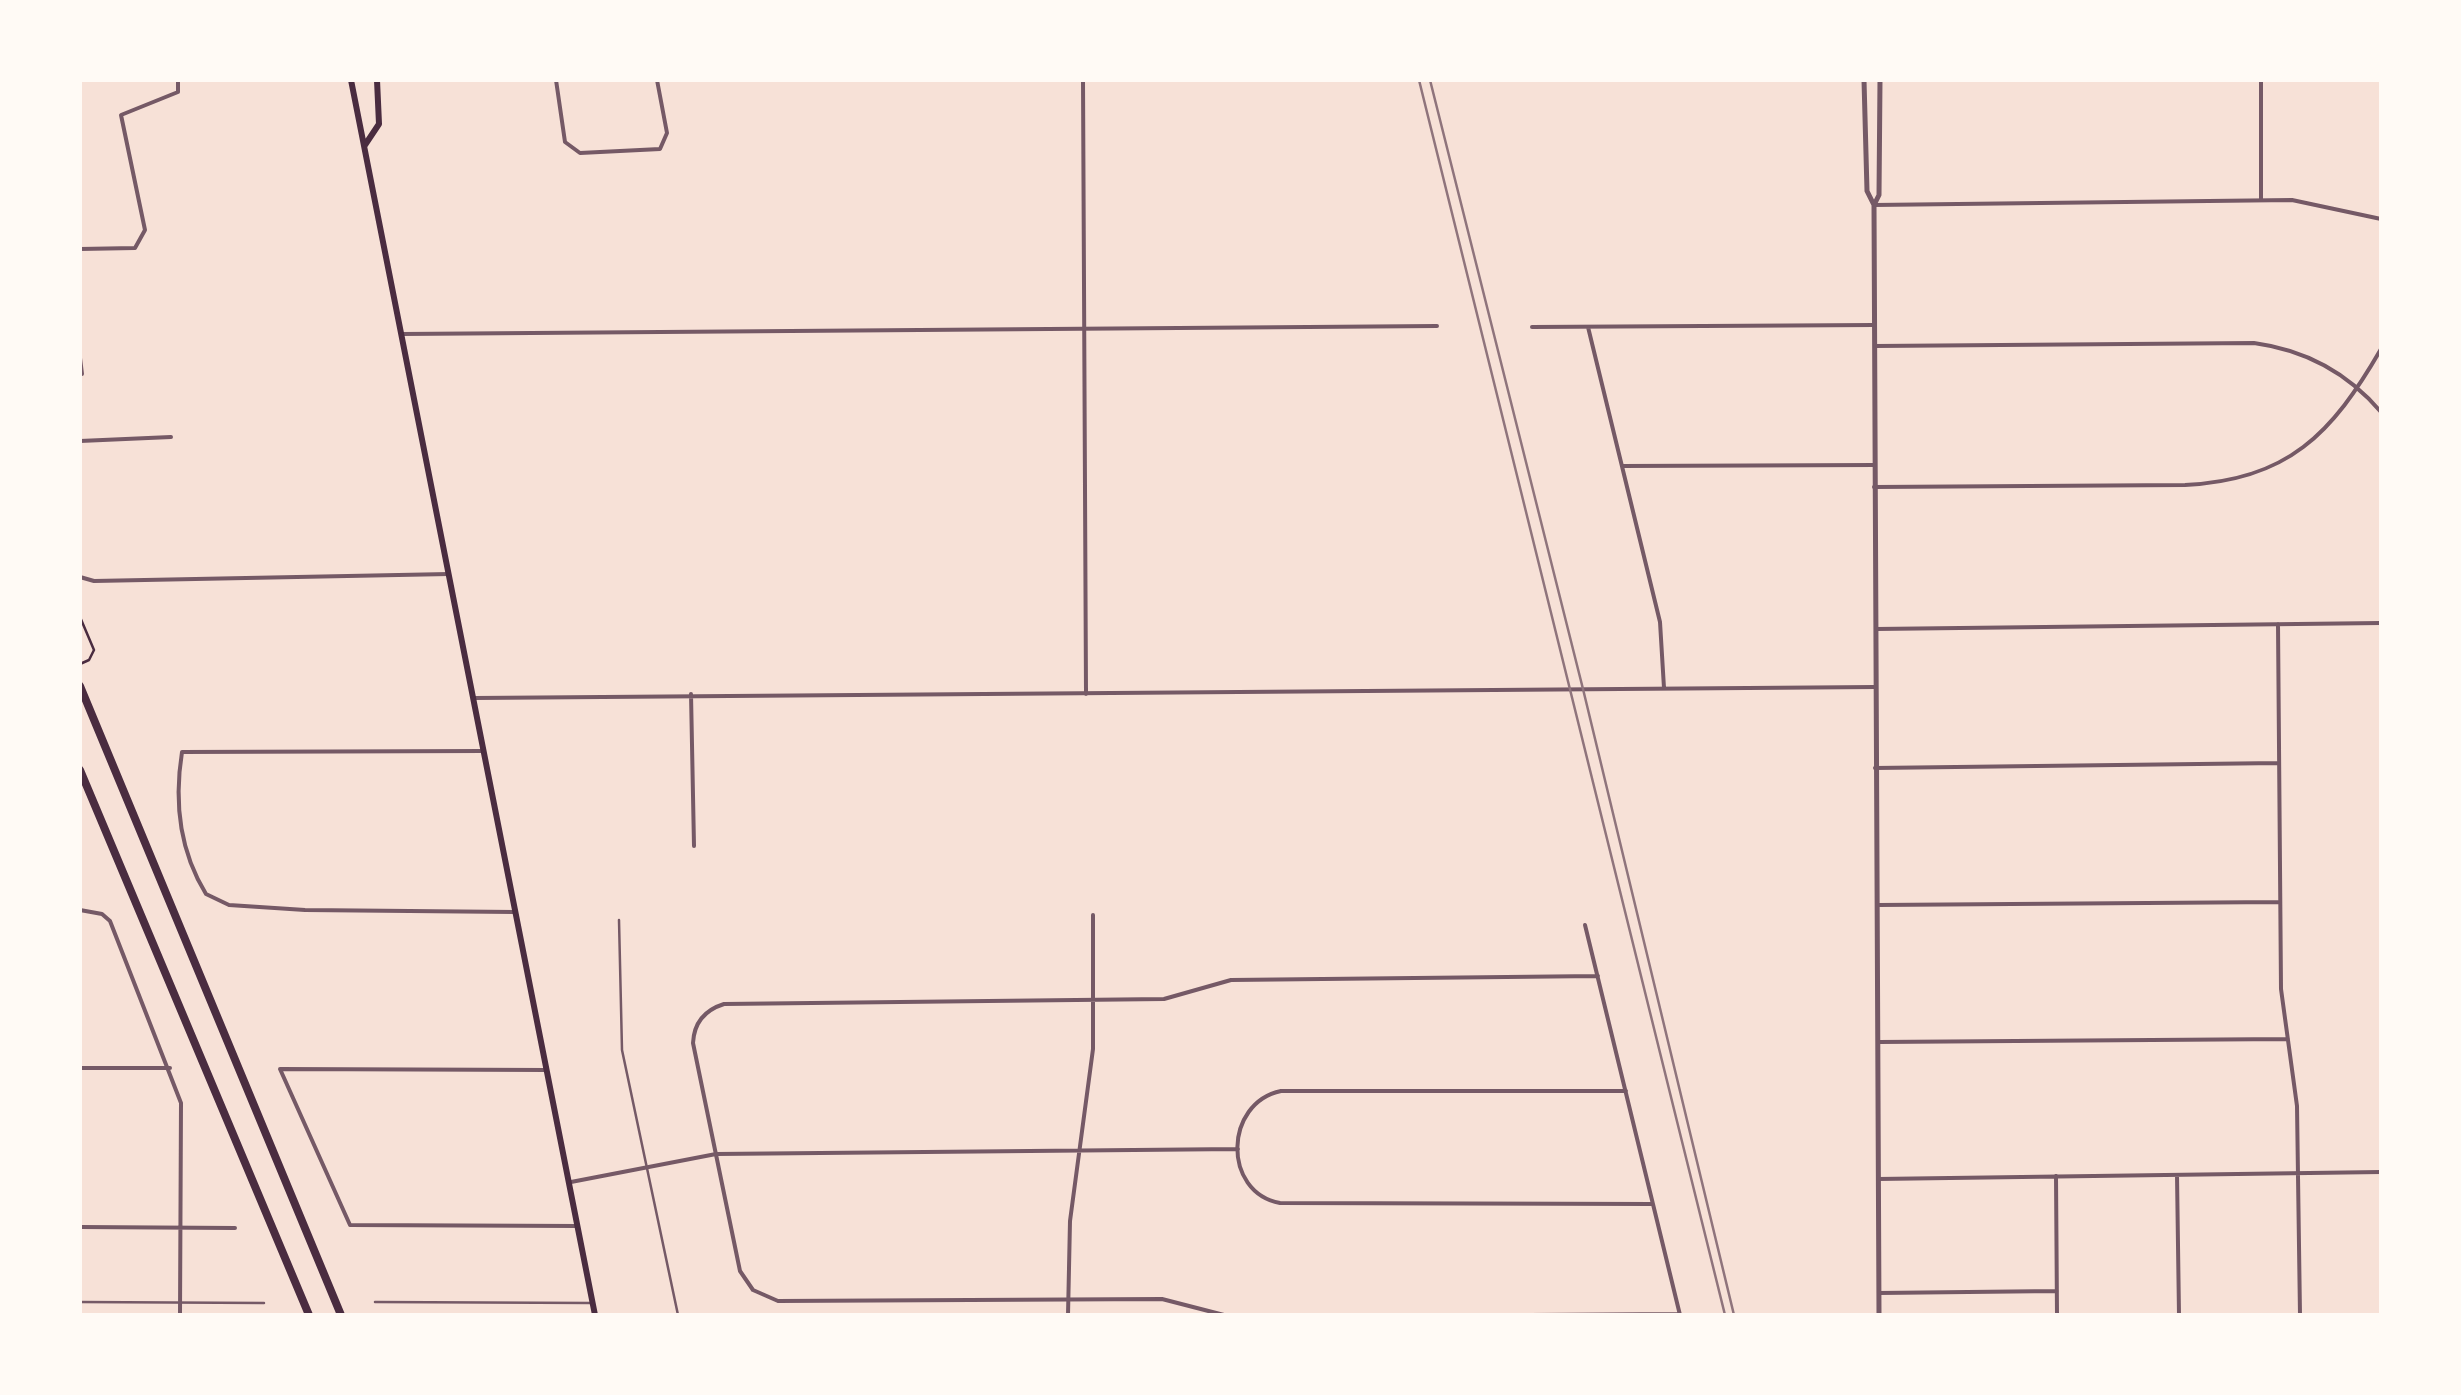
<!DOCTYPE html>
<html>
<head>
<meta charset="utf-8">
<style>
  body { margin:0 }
  #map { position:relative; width:2461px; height:1395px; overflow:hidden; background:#f7e1d7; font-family:Arial,sans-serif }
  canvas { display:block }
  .frame { position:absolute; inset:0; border:82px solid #fffaf5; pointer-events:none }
</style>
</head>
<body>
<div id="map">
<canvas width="2461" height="1395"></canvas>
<div class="frame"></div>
</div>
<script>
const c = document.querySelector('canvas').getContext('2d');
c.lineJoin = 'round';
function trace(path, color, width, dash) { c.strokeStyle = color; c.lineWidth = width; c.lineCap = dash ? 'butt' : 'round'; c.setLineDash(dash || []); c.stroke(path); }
trace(new Path2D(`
  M 80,617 L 94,650 L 89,660 L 80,664`), '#4a2c40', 2.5);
trace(new Path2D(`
  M 619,920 L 622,1050 L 678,1315
  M 80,1302 L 264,1303
  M 375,1302 L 591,1303`), '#755966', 2.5);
trace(new Path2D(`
  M 556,80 L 565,142 L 580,153 L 660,149 L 667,133 L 657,80
  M 1083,80 L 1086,694
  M 2261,200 L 2261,80
  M 1874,205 L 2292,200 L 2381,219
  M 80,249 L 135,248 L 145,230 L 121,115 L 178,92 L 178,80
  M 1532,327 L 1874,325
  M 1588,327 L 1660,622 L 1664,688
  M 402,334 L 1437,326
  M 1875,346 L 2254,343 C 2306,350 2347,372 2381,412
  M 80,358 L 82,374
  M 80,441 L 171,437
  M 1622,466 L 1875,465
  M 1874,487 L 2185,485 C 2288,480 2332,434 2381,349
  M 80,577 L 94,581 L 449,574
  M 2278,624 L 2281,989 L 2297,1106 L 2300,1315
  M 1876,629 L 2381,623
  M 691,694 L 694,846
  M 475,698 L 1875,687
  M 483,751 L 182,752 C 174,802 179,850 206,894 L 229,905 L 305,910 L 514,912
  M 1875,768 L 2279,763
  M 1878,905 L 2280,902
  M 80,910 L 102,914 L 110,921 L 181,1103 L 180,1315
  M 1585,925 L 1680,1315
  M 1879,1042 L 2288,1039
  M 80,1068 L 170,1068
  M 547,1070 L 280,1069 L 350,1225 L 578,1226
  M 1626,1091 L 1281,1091 C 1224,1103 1222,1192 1280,1203 L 1653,1204
  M 2177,1175 L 2179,1315
  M 2056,1176 L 2057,1315
  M 1878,1179 L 2381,1172
  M 571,1182 L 716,1154 L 1238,1149
  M 80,1227 L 235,1228
  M 1879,1293 L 2057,1291
  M 1068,1315 L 1070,1221 L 1093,1049 L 1093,915
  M 1224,1315 L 1162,1299 L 778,1301 L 753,1290 L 740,1271 L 693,1043 C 694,1022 705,1010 724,1004 L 1164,999 L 1231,980 L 1598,976
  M 1530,1315 L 1680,1314`), '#755966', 4);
trace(new Path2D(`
  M 1864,80 L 1867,191 L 1874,205
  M 1879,1315 L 1874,205 L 1879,195 L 1880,80`), '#755966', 5);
trace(new Path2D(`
  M 351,80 L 595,1315
  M 365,145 L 379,124 L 377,80`), '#4a2c40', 6);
trace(new Path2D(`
  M 80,686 L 341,1315
  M 80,770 L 309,1315`), '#4a2c40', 8);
trace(new Path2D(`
  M 1430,80 L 1583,689 L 1734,1315`), '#8f747c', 2.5);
trace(new Path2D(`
  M 1419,80 L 1725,1315`), '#8f747c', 2.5);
</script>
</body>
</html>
